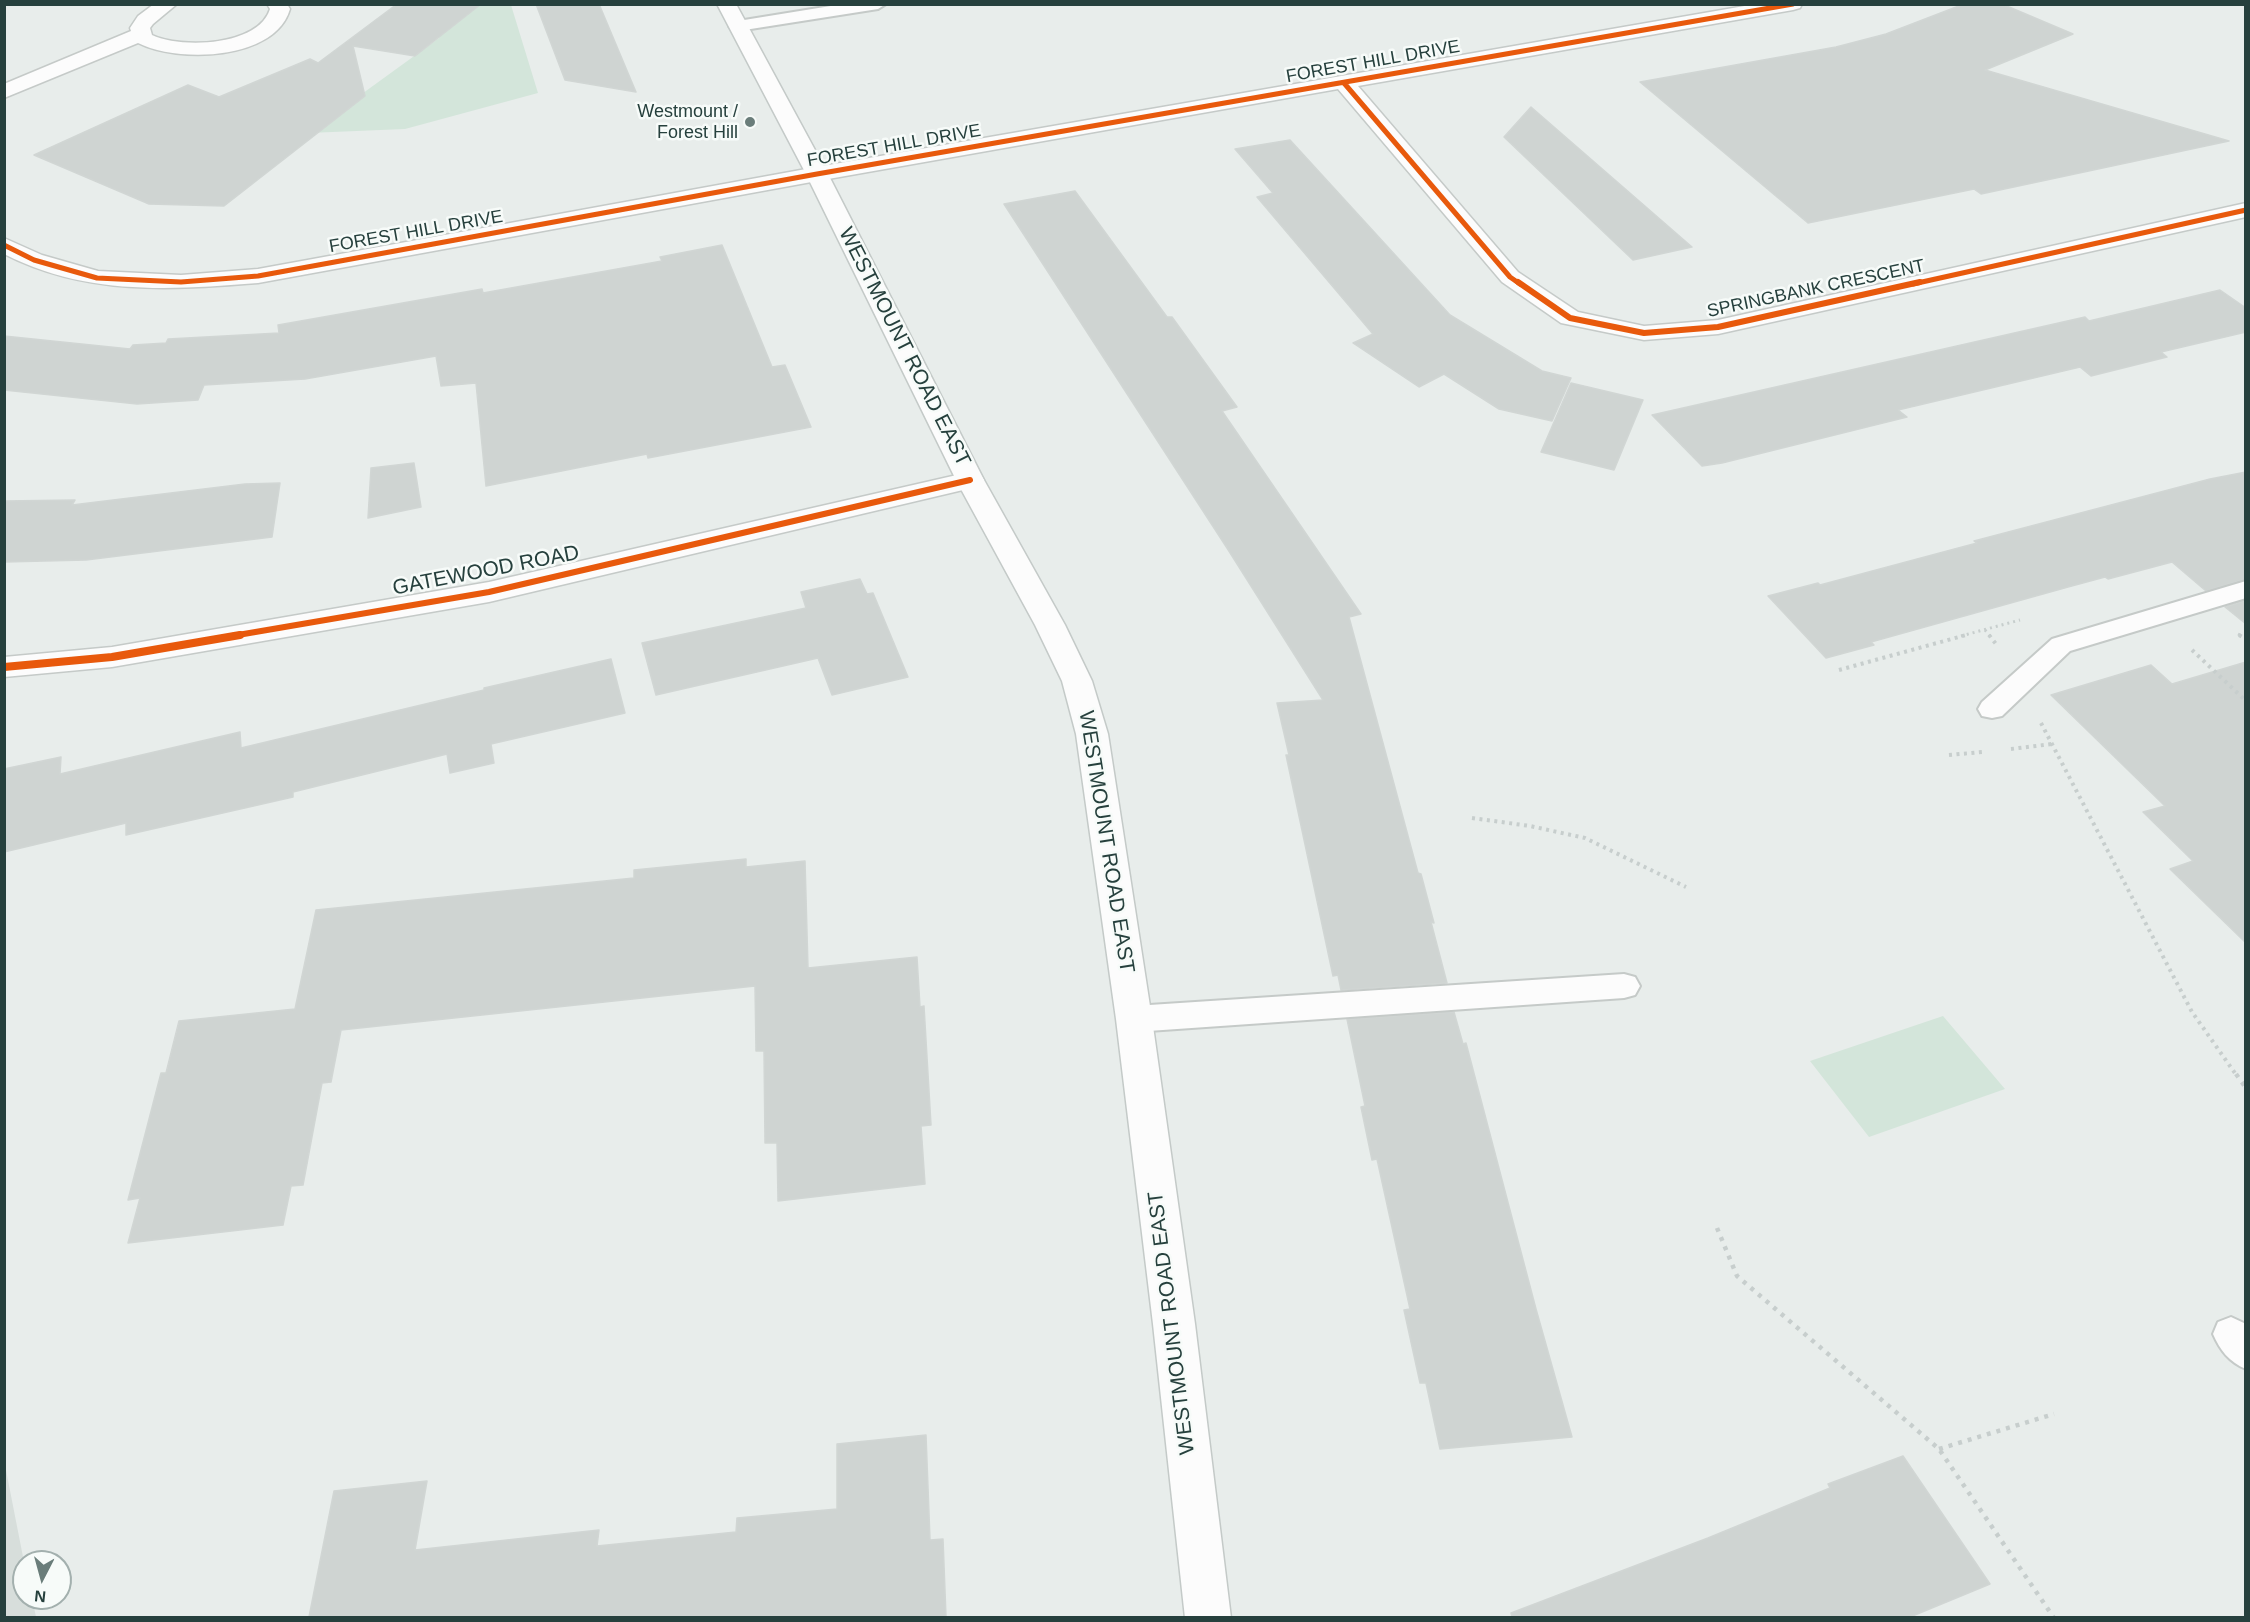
<!DOCTYPE html>
<html>
<head>
<meta charset="utf-8">
<style>
  body { margin:0 }
  #map { position:relative; width:2250px; height:1622px; overflow:hidden; background:#e8edeb; font-family:Arial,sans-serif }
  canvas { display:block }
  .frame { position:absolute; inset:0; border:6px solid #26403d; pointer-events:none }
  .north { position:absolute; left:12px; top:1550px; width:60px; height:60px; box-sizing:border-box; background:#f7fbf9; border:2px solid #a3b0ae; border-radius:50%; rotate:186deg; font-size:16px; font-weight:700; line-height:24px; text-align:center; color:#26403d }
  .north::after { content:''; display:block; margin:auto; width:21px; height:27px; background:#6a7d7a; clip-path:polygon(50% 0,100% 100%,50% 72%,0 100%) }
</style>
</head>
<body>
<div id="map">
<canvas width="2250" height="1622"></canvas>
<div class="frame"></div>
<div class="north">N</div>
</div>
<script>
const c = document.querySelector('canvas').getContext('2d');
c.lineJoin = 'round';
function fillPath(path, color) { c.fillStyle = color; c.fill(path, 'evenodd'); }
function trace(path, color, width, dash) { c.strokeStyle = color; c.lineWidth = width; c.lineCap = dash ? 'butt' : 'round'; c.setLineDash(dash || []); c.stroke(path); }
function drawText(font, color, halo, rows, align = 'center') {
  c.font = font + ' Arial,sans-serif'; c.lineWidth = 5; c.setLineDash([]); c.textBaseline = 'middle'; c.strokeStyle = halo; c.fillStyle = color; for (const [text, x, y, turn = 0] of rows) {
    c.save(); c.translate(x, y); c.rotate((+turn || 0) * Math.PI / 180); c.textAlign = isNaN(turn) ? turn : align; if (halo) c.strokeText(text, 0, 0); c.fillText(text, 0, 0); c.restore();
  }
}
fillPath(new Path2D(`
  M 5,1465 L 24,1562 L 24,1598 L 32,1598 L 36,1617 L 5,1617 Z`), '#d7dedb');
fillPath(new Path2D(`
  M 426,5 L 511,5 L 538,93 L 405,129 L 308,133 L 439,38 Z
  M 1943,1016 L 2005,1089 L 1869,1137 L 1810,1061 Z`), '#d3e5da');
const building = new Path2D(`
  M 397,4 L 481,4 L 415,56 L 353,46 L 365,96 L 224,206 L 149,204 L 34,155 L 188,85 L 219,97 L 310,59 L 318,63 Z
  M 536,4 L 599,4 L 636,92 L 565,80 Z
  M 1964,4 L 2002,4 L 2073,34 L 1985,70 L 2229,141 L 1981,194 L 1974,189 L 1808,223 L 1640,82 L 1836,47 L 1886,34 Z
  M 1531,107 L 1692,247 L 1633,260 L 1504,137 Z
  M 1290,140 L 1450,315 L 1542,371 L 1571,378 L 1552,421 L 1499,409 L 1444,374 L 1419,387 L 1353,343 L 1373,334 L 1257,197 L 1273,193 L 1235,149 Z
  M 1075,191 L 1167,317 L 1172,317 L 1237,407 L 1222,411 L 1361,614 L 1349,617 L 1418,873 L 1421,874 L 1434,923 L 1431,922 L 1447,983 L 1341,990 L 1338,975 L 1333,976 L 1286,755 L 1289,755 L 1277,703 L 1323,700 L 1227,548 L 1004,204 Z
  M 722,245 L 772,367 L 785,365 L 811,427 L 648,458 L 647,454 L 486,486 L 476,383 L 441,386 L 436,356 L 305,379 L 204,385 L 198,400 L 137,404 L 4,390 L 4,336 L 130,349 L 133,345 L 166,343 L 168,339 L 279,333 L 278,325 L 482,289 L 483,293 L 662,261 L 660,257 Z
  M 2220,290 L 2246,308 L 2246,332 L 2161,352 L 2167,357 L 2091,376 L 2080,367 L 1898,410 L 1907,417 L 1722,463 L 1702,466 L 1652,415 L 2085,317 L 2089,321 Z
  M 1571,383 L 1643,400 L 1614,470 L 1541,452 Z
  M 414,463 L 421,507 L 368,518 L 371,468 Z
  M 2246,472 L 2246,579 L 2206,591 L 2172,562 L 2108,579 L 2105,577 L 2068,587 L 1871,642 L 1874,645 L 1826,658 L 1768,596 L 1818,583 L 1820,585 L 1977,543 L 1974,541 L 2210,479 Z
  M 280,483 L 272,537 L 86,560 L 4,562 L 4,501 L 75,500 L 72,505 L 245,484 Z
  M 860,579 L 867,594 L 873,593 L 908,677 L 832,695 L 818,658 L 656,695 L 642,643 L 806,608 L 801,592 Z
  M 2246,600 L 2246,624 L 2225,607 Z
  M 611,659 L 625,713 L 491,744 L 494,763 L 450,773 L 447,754 L 293,792 L 293,797 L 126,835 L 126,823 L 4,852 L 4,769 L 61,757 L 60,774 L 240,732 L 241,748 L 484,690 L 484,688 Z
  M 2246,662 L 2246,943 L 2170,869 L 2193,861 L 2143,812 L 2165,806 L 2051,695 L 2151,665 L 2172,684 Z
  M 746,859 L 746,867 L 805,861 L 808,968 L 917,957 L 920,1007 L 924,1006 L 931,1125 L 921,1126 L 925,1184 L 778,1201 L 777,1143 L 765,1143 L 764,1051 L 756,1051 L 755,986 L 341,1030 L 331,1082 L 322,1083 L 303,1185 L 291,1186 L 283,1225 L 128,1243 L 140,1198 L 128,1200 L 161,1073 L 166,1073 L 179,1021 L 295,1009 L 316,910 L 634,878 L 634,870 Z
  M 1454,1012 L 1463,1044 L 1466,1043 L 1536,1309 L 1572,1437 L 1440,1449 L 1426,1383 L 1420,1383 L 1404,1310 L 1410,1309 L 1377,1159 L 1372,1160 L 1361,1107 L 1365,1106 L 1347,1019 Z
  M 926,1435 L 930,1540 L 943,1539 L 946,1617 L 309,1617 L 334,1491 L 427,1481 L 415,1550 L 599,1530 L 597,1546 L 736,1532 L 737,1518 L 837,1509 L 837,1444 Z
  M 1903,1456 L 1990,1584 L 1910,1617 L 1512,1617 L 1511,1613 L 1708,1538 L 1830,1488 L 1828,1484 Z`);
fillPath(building, '#cfd4d2');
trace(building, '#d1d6d4', 1.5);
const service = new Path2D(`
  M 843,4 L 886,4 L 878,9 L 738,31 L 732,30 L 729,26 L 732,22 L 738,21 Z
  M 2246,581 L 2246,598 L 2070,651 L 2002,716 L 1992,718 L 1982,716 L 1978,709 L 1982,702 L 2052,639 Z
  M 1624,974 L 1635,977 L 1640,986 L 1635,995 L 1624,998 L 1134,1032 L 1123,1028 L 1118,1019 L 1123,1010 L 1134,1006 Z
  M 2231,1317 L 2246,1324 L 2246,1369 C 2229,1362 2220,1350 2213,1334 L 2218,1322 Z`);
const minor = new Path2D(`
  M 154,4 L 177,4 L 153,24 L 150,28 L 152,35 C 181,49 259,46 270,9 L 267,4 L 287,4 L 290,9 C 275,61 177,63 138,43 L 4,98 L 4,84 L 131,31 L 130,28 L 138,16 Z
  M 1756,4 L 1802,4 L 1800,8 L 1793,10 L 1358,86 L 1518,272 L 1578,312 L 1644,326 L 1718,320 L 2246,203 L 2246,217 L 1718,334 L 1644,340 L 1561,323 L 1502,282 L 1338,89 L 817,181 L 258,283 C 170,290 86,296 4,254 L 4,238 L 42,255 L 98,271 L 181,275 L 258,269 L 817,167 Z
  M 970,472 L 980,474 L 984,480 L 980,486 L 489,602 L 112,667 L 4,677 L 4,657 L 112,647 L 489,582 Z`);
const secondary = new Path2D(`
  M 717,4 L 736,4 L 828,174 L 984,480 L 1065,625 L 1092,681 L 1108,734 L 1152,1019 L 1195,1324 L 1231,1618 L 1185,1618 L 1153,1324 L 1116,1019 L 1076,734 L 1062,681 L 1035,625 L 956,480 L 806,174 Z`);
trace(service, '#c5cac8', 4);
trace(minor, '#c5cac8', 3);
trace(secondary, '#c4cac8', 3);
trace(new Path2D(`
  M 1985,630 L 1990,636
  M 2238,634 L 2242,636
  M 1961,636 L 2020,620`), '#c7cecd', 3, [2, 4]);
trace(new Path2D(`
  M 1989,635 L 1996,644
  M 2239,635 L 2246,639
  M 2192,650 L 2246,701
  M 1839,670 L 1966,635
  M 2041,723 L 2192,1012 L 2237,1076
  M 2011,749 L 2052,744
  M 1949,755 L 1982,752
  M 1472,818 L 1530,826 L 1585,838 L 1686,887`), '#c7cecd', 4, [3, 4.5]);
trace(new Path2D(`
  M 2236,1074 L 2246,1088
  M 1717,1228 L 1737,1276 L 1939,1449 L 2054,1618
  M 1939,1449 L 2054,1414`), '#c7cecd', 4.5, [4, 6]);
fillPath(service, '#fcfcfc');
fillPath(minor, '#fcfcfc');
fillPath(secondary, '#fcfcfc');
trace(new Path2D(`
  M 1344,83 L 1510,277 L 1520,284
  M 4,245 L 34,260 L 97,278 L 181,282 L 258,276 L 817,174 L 1793,4
  M 1913,284 L 2246,210`), '#e8590c', 5);
trace(new Path2D(`
  M 1518,282 L 1570,318 L 1644,333 L 1718,327 L 1920,282
  M 232,636 L 489,592 L 970,480`), '#e8590c', 6);
trace(new Path2D(`
  M 4,667 L 112,657 L 240,635`), '#e8590c', 8);
for (const [x, y, r, color] of [
  [750,122,6,"#6a7d7a"]
]) { const dot = new Path2D(); dot.arc(x, y, r, 0, 2 * Math.PI); c.fillStyle = color; c.fill(dot); trace(dot, '#f7fbf9', 2); }
drawText('18px', '#26403d', '#f7fbf9', [
  ["FOREST HILL DRIVE",1373,62,-10],
  ["FOREST HILL DRIVE",894,146,-10],
  ["FOREST HILL DRIVE",416,232,-10],
  ["SPRINGBANK CRESCENT",1816,289,-12]
]);
drawText('18px', '#26403d', '#f7fbf9', [
  ["Westmount /",738,112],
  ["Forest Hill",738,133]
], 'right');
drawText('21px', '#26403d', '#f7fbf9', [
  ["WESTMOUNT ROAD EAST",904,347,63],
  ["GATEWOOD ROAD",486,571,-11],
  ["WESTMOUNT ROAD EAST",1106,842,81],
  ["WESTMOUNT ROAD EAST",1172,1323,-97]
]);
</script>
</body>
</html>
